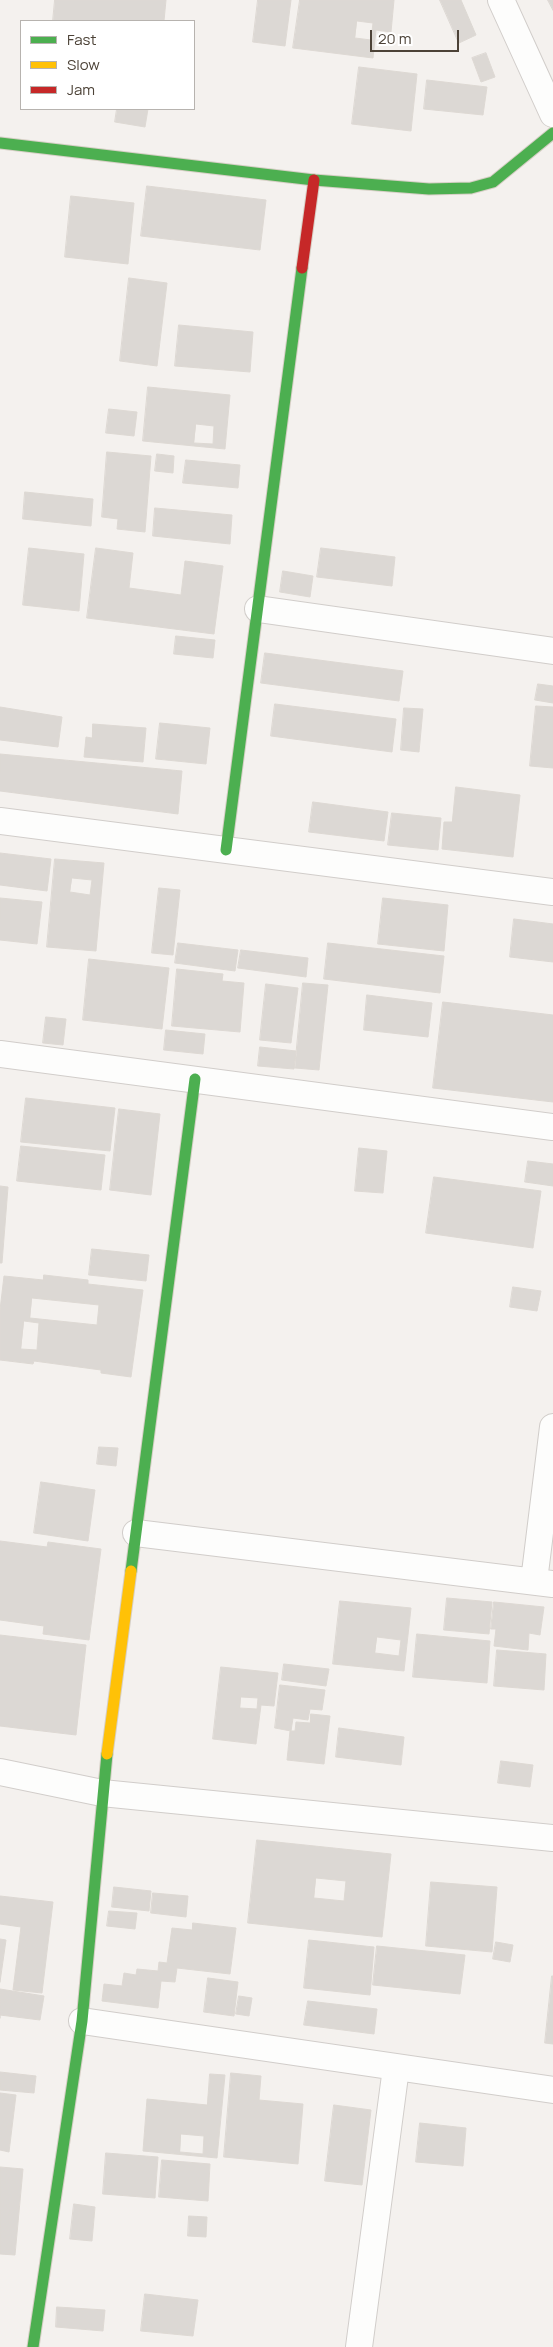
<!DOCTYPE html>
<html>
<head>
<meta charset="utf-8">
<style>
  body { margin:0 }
  #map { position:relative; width:553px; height:2347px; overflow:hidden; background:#f4f1ee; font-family:Manrope,sans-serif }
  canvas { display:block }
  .legend { position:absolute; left:20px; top:20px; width:175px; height:90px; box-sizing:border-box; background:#fff; border:1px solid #b7b3af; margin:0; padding:6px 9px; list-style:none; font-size:15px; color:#4c4237 }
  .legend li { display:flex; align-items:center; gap:10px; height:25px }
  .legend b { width:25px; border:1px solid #b7b3af }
  .scale { position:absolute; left:370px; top:30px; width:89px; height:22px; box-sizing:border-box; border:2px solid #4c4237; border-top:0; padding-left:6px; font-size:15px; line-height:18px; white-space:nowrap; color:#4c4237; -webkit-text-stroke:4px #fff; paint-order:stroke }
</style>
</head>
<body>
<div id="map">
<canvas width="553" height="2347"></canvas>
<ul class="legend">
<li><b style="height:6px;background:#4caf50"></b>Fast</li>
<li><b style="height:6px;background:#ffc107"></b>Slow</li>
<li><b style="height:6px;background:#c62828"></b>Jam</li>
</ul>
<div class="scale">20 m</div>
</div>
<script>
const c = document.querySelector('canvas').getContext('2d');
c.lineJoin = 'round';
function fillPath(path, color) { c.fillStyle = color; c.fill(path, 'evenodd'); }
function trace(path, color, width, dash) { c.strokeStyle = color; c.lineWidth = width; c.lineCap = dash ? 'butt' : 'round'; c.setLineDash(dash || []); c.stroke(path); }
const building = new Path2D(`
  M 55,0 L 166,0 L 164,21 L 53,21 Z
  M 258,0 L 291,0 L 285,46 L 253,42 Z
  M 300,0 L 394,0 L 391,32 L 376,30 L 373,58 L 293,48 ZM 357,21 L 373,23 L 371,40 L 355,38 Z
  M 440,0 L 461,0 L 476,35 L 459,43 Z
  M 548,0 L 553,0 L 553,10 Z
  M 486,53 L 495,77 L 481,82 L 472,58 Z
  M 359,67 L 417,74 L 411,131 L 352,124 Z
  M 427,80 L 487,87 L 483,115 L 424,109 Z
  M 117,109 L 148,109 L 145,127 L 115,122 Z
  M 147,186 L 266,200 L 260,250 L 141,236 Z
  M 71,196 L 134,203 L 128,264 L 65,257 Z
  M 129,278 L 167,283 L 157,366 L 120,361 Z
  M 179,325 L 253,332 L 250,372 L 175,366 Z
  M 148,387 L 230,395 L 225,449 L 143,441 ZM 196,424 L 214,426 L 213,444 L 194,443 Z
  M 109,409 L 137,412 L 134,436 L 106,433 Z
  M 107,452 L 151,456 L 145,532 L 117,529 L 118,519 L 102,517 Z
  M 157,454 L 174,456 L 173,473 L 155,471 Z
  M 186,460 L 240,465 L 238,488 L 183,483 Z
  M 25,492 L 93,499 L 91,526 L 23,519 Z
  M 155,508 L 232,515 L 230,544 L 153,536 Z
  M 29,548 L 84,554 L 79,611 L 23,605 Z
  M 96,548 L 133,553 L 129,588 L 181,595 L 185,561 L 223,566 L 214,634 L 87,618 Z
  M 321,548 L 395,557 L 392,586 L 317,577 Z
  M 283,571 L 313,576 L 310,597 L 280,592 Z
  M 176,636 L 215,640 L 213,658 L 174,654 Z
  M 265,653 L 403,671 L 399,701 L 261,683 Z
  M 538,684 L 553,686 L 553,703 L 535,700 Z
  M 275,704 L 396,719 L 392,752 L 271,736 Z
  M 536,706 L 553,707 L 553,768 L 530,766 Z
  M 0,707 L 62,717 L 58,747 L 0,740 Z
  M 404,708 L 423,709 L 419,752 L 401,750 Z
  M 160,723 L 210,728 L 206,764 L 156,759 Z
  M 93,724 L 146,728 L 143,762 L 84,757 L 86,737 L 92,738 Z
  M 0,754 L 182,771 L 178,814 L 0,791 Z
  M 456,787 L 520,795 L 513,857 L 442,849 L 444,822 L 452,822 Z
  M 313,802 L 388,812 L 384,841 L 309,832 Z
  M 392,813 L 441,818 L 438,850 L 388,845 Z
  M 0,853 L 51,859 L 47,891 L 0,885 Z
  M 55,859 L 104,863 L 96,951 L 47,947 ZM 72,878 L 92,880 L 90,895 L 70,892 Z
  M 159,888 L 180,890 L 173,955 L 152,953 Z
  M 0,898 L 42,902 L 37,944 L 0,940 Z
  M 383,898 L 448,905 L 444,951 L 378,944 Z
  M 514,919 L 553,924 L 553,962 L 510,957 Z
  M 178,943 L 238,950 L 235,971 L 175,963 Z
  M 328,943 L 444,956 L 440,993 L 324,979 Z
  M 241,950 L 308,958 L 306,977 L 238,968 Z
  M 89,959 L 169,968 L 162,1029 L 83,1020 Z
  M 177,969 L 223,974 L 222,981 L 244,983 L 240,1032 L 172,1026 Z
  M 303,983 L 328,985 L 319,1070 L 295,1068 Z
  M 266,984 L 298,988 L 291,1043 L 260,1040 Z
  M 367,995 L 432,1003 L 428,1037 L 364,1030 Z
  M 443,1002 L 553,1015 L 553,1102 L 433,1088 Z
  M 46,1017 L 66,1019 L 63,1045 L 43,1043 Z
  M 166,1030 L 205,1034 L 203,1054 L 164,1050 Z
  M 260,1047 L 296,1051 L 294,1069 L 258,1066 Z
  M 26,1098 L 115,1108 L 110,1151 L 21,1142 Z
  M 119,1109 L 160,1114 L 151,1195 L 110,1190 Z
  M 21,1146 L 105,1155 L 101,1190 L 17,1181 Z
  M 359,1148 L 387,1151 L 383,1193 L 355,1191 Z
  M 528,1161 L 553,1164 L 553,1186 L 525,1182 Z
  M 434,1177 L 541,1191 L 533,1248 L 426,1233 Z
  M 0,1186 L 8,1187 L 2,1263 L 0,1263 Z
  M 92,1249 L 149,1255 L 146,1281 L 89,1275 Z
  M 44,1275 L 88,1280 L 88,1284 L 143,1290 L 131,1377 L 101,1373 L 101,1370 L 34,1361 L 33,1364 L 0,1360 L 0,1310 L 4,1276 L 43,1280 ZM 32,1298 L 99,1305 L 97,1325 L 30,1318 ZM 24,1321 L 39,1323 L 37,1350 L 21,1349 Z
  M 513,1287 L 541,1291 L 537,1311 L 510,1307 Z
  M 99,1447 L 118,1448 L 116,1466 L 97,1464 Z
  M 41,1482 L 95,1490 L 88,1541 L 34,1533 Z
  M 0,1541 L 47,1547 L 48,1542 L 101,1549 L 89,1640 L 43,1634 L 44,1626 L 0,1620 Z
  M 447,1598 L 492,1602 L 489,1634 L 444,1630 Z
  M 340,1601 L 411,1608 L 404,1671 L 333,1664 ZM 377,1637 L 401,1640 L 399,1656 L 375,1653 Z
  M 494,1602 L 544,1607 L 540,1635 L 529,1633 L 528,1650 L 494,1646 L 496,1629 L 491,1629 Z
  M 417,1634 L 490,1641 L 487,1683 L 413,1677 Z
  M 0,1635 L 86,1645 L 76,1735 L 0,1726 Z
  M 497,1650 L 546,1654 L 544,1690 L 494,1686 Z
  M 284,1664 L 329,1669 L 326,1686 L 282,1680 Z
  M 221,1667 L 278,1673 L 274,1706 L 261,1705 L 256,1744 L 213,1739 ZM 241,1697 L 258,1698 L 257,1709 L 240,1708 Z
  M 280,1685 L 325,1690 L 322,1710 L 310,1709 L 308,1720 L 293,1718 L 291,1731 L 275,1728 Z
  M 311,1714 L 330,1716 L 324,1764 L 287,1760 L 290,1731 L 295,1731 L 296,1722 L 310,1723 Z
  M 339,1728 L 404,1737 L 401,1765 L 336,1757 Z
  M 501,1761 L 533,1765 L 530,1787 L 498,1783 Z
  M 257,1840 L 391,1854 L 382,1937 L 248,1923 ZM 316,1878 L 346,1881 L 344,1901 L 314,1898 Z
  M 431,1882 L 497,1887 L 492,1952 L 426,1946 Z
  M 114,1887 L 151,1891 L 149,1911 L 112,1907 Z
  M 153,1893 L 188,1896 L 186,1917 L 151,1913 Z
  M 0,1896 L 53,1902 L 42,1993 L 13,1990 L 21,1927 L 0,1924 Z
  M 109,1911 L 137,1913 L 135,1929 L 107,1926 Z
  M 193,1923 L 236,1928 L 230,1974 L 177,1968 L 175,1982 L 161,1981 L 158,2008 L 102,2001 L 104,1984 L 122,1986 L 124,1973 L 136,1975 L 137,1969 L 158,1971 L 159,1962 L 167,1963 L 172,1928 L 192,1930 Z
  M 0,1939 L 6,1940 L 0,1982 Z
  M 309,1940 L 374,1947 L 370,1995 L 304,1988 Z
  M 496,1942 L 513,1945 L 510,1962 L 493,1959 Z
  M 377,1946 L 465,1955 L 460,1994 L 373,1985 Z
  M 552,1976 L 553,1976 L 553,2044 L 545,2043 Z
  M 208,1978 L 238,1982 L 234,2016 L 204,2012 Z
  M 0,1989 L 44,1996 L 40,2020 L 0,2015 L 0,2018 Z
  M 239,1996 L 252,1998 L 249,2016 L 236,2014 Z
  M 308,2001 L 377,2009 L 374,2034 L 304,2025 Z
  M 0,2072 L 36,2076 L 34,2093 L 0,2090 Z
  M 231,2073 L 261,2076 L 259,2100 L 303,2104 L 298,2164 L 224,2157 Z
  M 210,2074 L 225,2075 L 217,2158 L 143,2151 L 147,2099 L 207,2105 ZM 181,2134 L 204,2136 L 203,2154 L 180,2152 Z
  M 0,2093 L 16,2095 L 9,2152 L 0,2150 Z
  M 334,2105 L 371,2110 L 362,2185 L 325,2181 Z
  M 420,2123 L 466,2128 L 463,2166 L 416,2162 Z
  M 106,2153 L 158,2157 L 155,2198 L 103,2194 Z
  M 162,2160 L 210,2164 L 208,2201 L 159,2197 Z
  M 0,2167 L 23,2169 L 15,2255 L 0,2254 Z
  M 74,2204 L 95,2207 L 92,2241 L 70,2239 Z
  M 189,2216 L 207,2217 L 206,2237 L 188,2236 Z
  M 145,2294 L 198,2300 L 193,2336 L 141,2331 Z
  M 57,2307 L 105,2310 L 103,2331 L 56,2327 Z`);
fillPath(building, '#dcd8d4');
trace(building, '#ddd8d3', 1);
const street = new Path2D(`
  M 501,0 L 553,114
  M 258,609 L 553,651
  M 0,821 L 553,892
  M 0,1054 L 553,1127
  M 136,1533 L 553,1584
  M 534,1581 L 553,1427
  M 0,1772 L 102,1793 L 553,1838
  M 82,2021 L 553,2090
  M 359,2347 L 396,2068`);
const fast = new Path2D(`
  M 0,143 L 314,180 L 429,189 L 471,188 L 493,182 L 553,133
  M 226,850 L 302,268
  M 131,1571 L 195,1079
  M 33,2347 L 82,2021 L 107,1754`);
const slow = new Path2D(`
  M 107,1754 L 131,1571`);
const jam = new Path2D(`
  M 302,268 L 314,180`);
trace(street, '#d1cdca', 28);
trace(fast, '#d6cfc5', 13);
trace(slow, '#d6cfc5', 13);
trace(jam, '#d6cfc5', 13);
trace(street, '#fdfdfc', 26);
trace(fast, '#4caf50', 11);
trace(slow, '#ffc107', 11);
trace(jam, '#c62828', 11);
</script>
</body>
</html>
